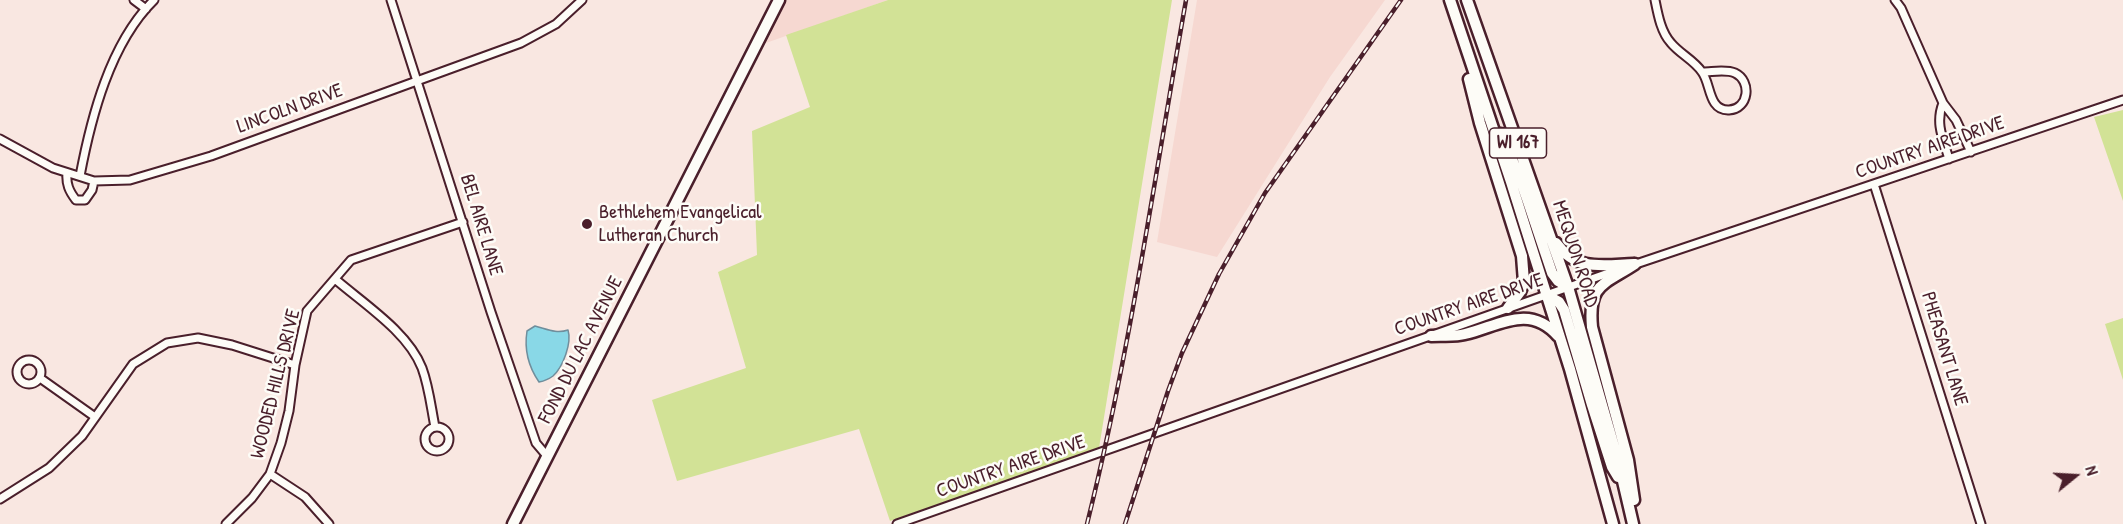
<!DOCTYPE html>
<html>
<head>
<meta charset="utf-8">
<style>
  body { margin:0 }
  #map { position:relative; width:2123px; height:524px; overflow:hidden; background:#f9e7e1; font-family:"Patrick Hand",sans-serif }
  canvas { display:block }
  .north { position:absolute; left:2045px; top:446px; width:60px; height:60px; -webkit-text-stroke:4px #fdfcf7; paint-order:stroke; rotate:72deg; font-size:16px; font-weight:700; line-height:24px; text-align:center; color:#4a1f2b }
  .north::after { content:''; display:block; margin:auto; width:21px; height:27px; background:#4a1f2b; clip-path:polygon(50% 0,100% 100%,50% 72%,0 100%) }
</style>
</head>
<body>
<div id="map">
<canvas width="2123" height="524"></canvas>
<div class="north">N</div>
</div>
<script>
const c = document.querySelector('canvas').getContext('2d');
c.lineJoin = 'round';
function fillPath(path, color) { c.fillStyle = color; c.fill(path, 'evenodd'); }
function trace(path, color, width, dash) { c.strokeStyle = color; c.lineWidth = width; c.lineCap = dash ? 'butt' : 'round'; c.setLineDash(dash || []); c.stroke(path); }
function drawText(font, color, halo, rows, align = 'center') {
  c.font = font + ' "Patrick Hand",sans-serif'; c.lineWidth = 5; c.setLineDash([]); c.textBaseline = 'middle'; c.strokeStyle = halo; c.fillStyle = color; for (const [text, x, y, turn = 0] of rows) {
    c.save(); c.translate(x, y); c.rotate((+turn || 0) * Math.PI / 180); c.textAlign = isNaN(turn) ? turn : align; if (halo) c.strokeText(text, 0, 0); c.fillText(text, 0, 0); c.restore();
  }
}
fillPath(new Path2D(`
  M 785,0 L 888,0 L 763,44 Z
  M 1197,0 L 1385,0 L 1330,77 L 1217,257 L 1157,242 Z`), '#f6d8d1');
fillPath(new Path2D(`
  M 888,0 L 1172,0 L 1099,448 L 890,521 L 859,429 L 677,481 L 652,400 L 746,368 L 718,272 L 757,255 L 752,131 L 810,107 L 786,35 Z
  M 2123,110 L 2123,201 L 2094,117 Z
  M 2123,318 L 2123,380 L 2105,324 Z`), '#d2e296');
const water = new Path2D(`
  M 535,326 C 547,329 556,334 568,330 C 572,343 563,367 553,376 C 549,379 544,381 539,382 C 528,366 524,350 527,331 Z`);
fillPath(water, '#89d8e7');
trace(water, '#708e9c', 1.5);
const minor = new Path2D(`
  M 134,0 L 146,9
  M 391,0 L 491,312 L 536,443 L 547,456
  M 1655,0 C 1658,15 1661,32 1671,43 C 1680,54 1694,60 1702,72 C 1711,83 1708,111 1729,110 C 1749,109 1752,81 1735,73 C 1726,69 1712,72 1703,72
  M 1895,0 L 1901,8 L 1943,103 L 1956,120 L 1971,152
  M 1943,103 C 1935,123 1943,139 1949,159
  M 0,139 L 53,168 L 94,181 L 130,180 L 211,156 L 521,43 L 556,24 L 582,0
  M 67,173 C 66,184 69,191 76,200 L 85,200 L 92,190 L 94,181
  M 80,176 C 91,118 110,43 154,0
  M 1874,184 L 1981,524
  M 1633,265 L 2123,100
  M 335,279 C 364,304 408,332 422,368 C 429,387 431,407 435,427
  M17 372a12 12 0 1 1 24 0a12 12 0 1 1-24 0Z
  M 40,378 L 95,417
  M425 439a12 12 0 1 1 24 0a12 12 0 1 1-24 0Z
  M 270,474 L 305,497 L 329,524
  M 0,499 L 49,468 L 82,436 L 133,364 L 167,343 L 198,338 L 232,345 L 295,365
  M 226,524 L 252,498 L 270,474 L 281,443 L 289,411 L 295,365 L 307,311 L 351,260 L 463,222
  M 897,524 L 1617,270`);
const primary = new Path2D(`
  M 1450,0 L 1511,182 L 1570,369 L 1613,524
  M 1467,0 L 1568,287 L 1619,464 L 1633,524
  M 1469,79 L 1480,123 L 1522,256 L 1524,282 L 1520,292 L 1508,308
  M 1501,134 L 1520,178 L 1552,273 L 1558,281 L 1568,287
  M 1556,243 C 1577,272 1603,265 1634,264
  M 1546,295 L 1559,302 L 1564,310 L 1592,405 L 1612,467 L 1618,477
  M 1431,336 C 1442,335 1454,337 1465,334 C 1499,326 1529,303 1558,336
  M 1634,500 L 1628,460 L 1592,327 C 1588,284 1603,285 1635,264
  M 513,524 L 779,0`);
trace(minor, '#4a1f2b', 11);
trace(primary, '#4a1f2b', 15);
trace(minor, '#fdfcf7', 7);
trace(primary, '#fdfcf7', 10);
const rail = new Path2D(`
  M 1087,524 C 1130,352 1155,175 1186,0
  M 1125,524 L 1168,391 L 1182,353 L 1219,274 L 1265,193 L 1401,0`);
trace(rail, '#4a1f2b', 4.5);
trace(rail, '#fdfcf7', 2, [7]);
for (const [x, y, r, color] of [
  [587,224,6,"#4a1f2b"]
]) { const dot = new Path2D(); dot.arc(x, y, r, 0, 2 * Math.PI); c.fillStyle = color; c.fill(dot); trace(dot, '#fdfcf7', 2); }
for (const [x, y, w] of [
  [1518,143,57]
]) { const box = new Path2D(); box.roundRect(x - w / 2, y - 15, w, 30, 4.5); c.fillStyle = '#fdfcf7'; c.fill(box); trace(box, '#4a1f2b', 1.5); }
drawText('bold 18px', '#4a1f2b', null, [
  ["WI 167",1518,143]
]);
drawText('20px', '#4a1f2b', '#fdfcf7', [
  ["LINCOLN DRIVE",290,109,-20],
  ["COUNTRY AIRE DRIVE",1930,148,-19],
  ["BEL AIRE LANE",481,225,73],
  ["MEQUON ROAD",1575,254,72],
  ["COUNTRY AIRE DRIVE",1469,305,-19],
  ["PHEASANT LANE",1944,349,73],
  ["FOND DU LAC AVENUE",581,350,-63],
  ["WOODED HILLS DRIVE",276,384,-76],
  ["COUNTRY AIRE DRIVE",1011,467,-19]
]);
drawText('20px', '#4a1f2b', '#fdfcf7', [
  ["Bethlehem Evangelical",599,213],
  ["Lutheran Church",599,236]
], 'left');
</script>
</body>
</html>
